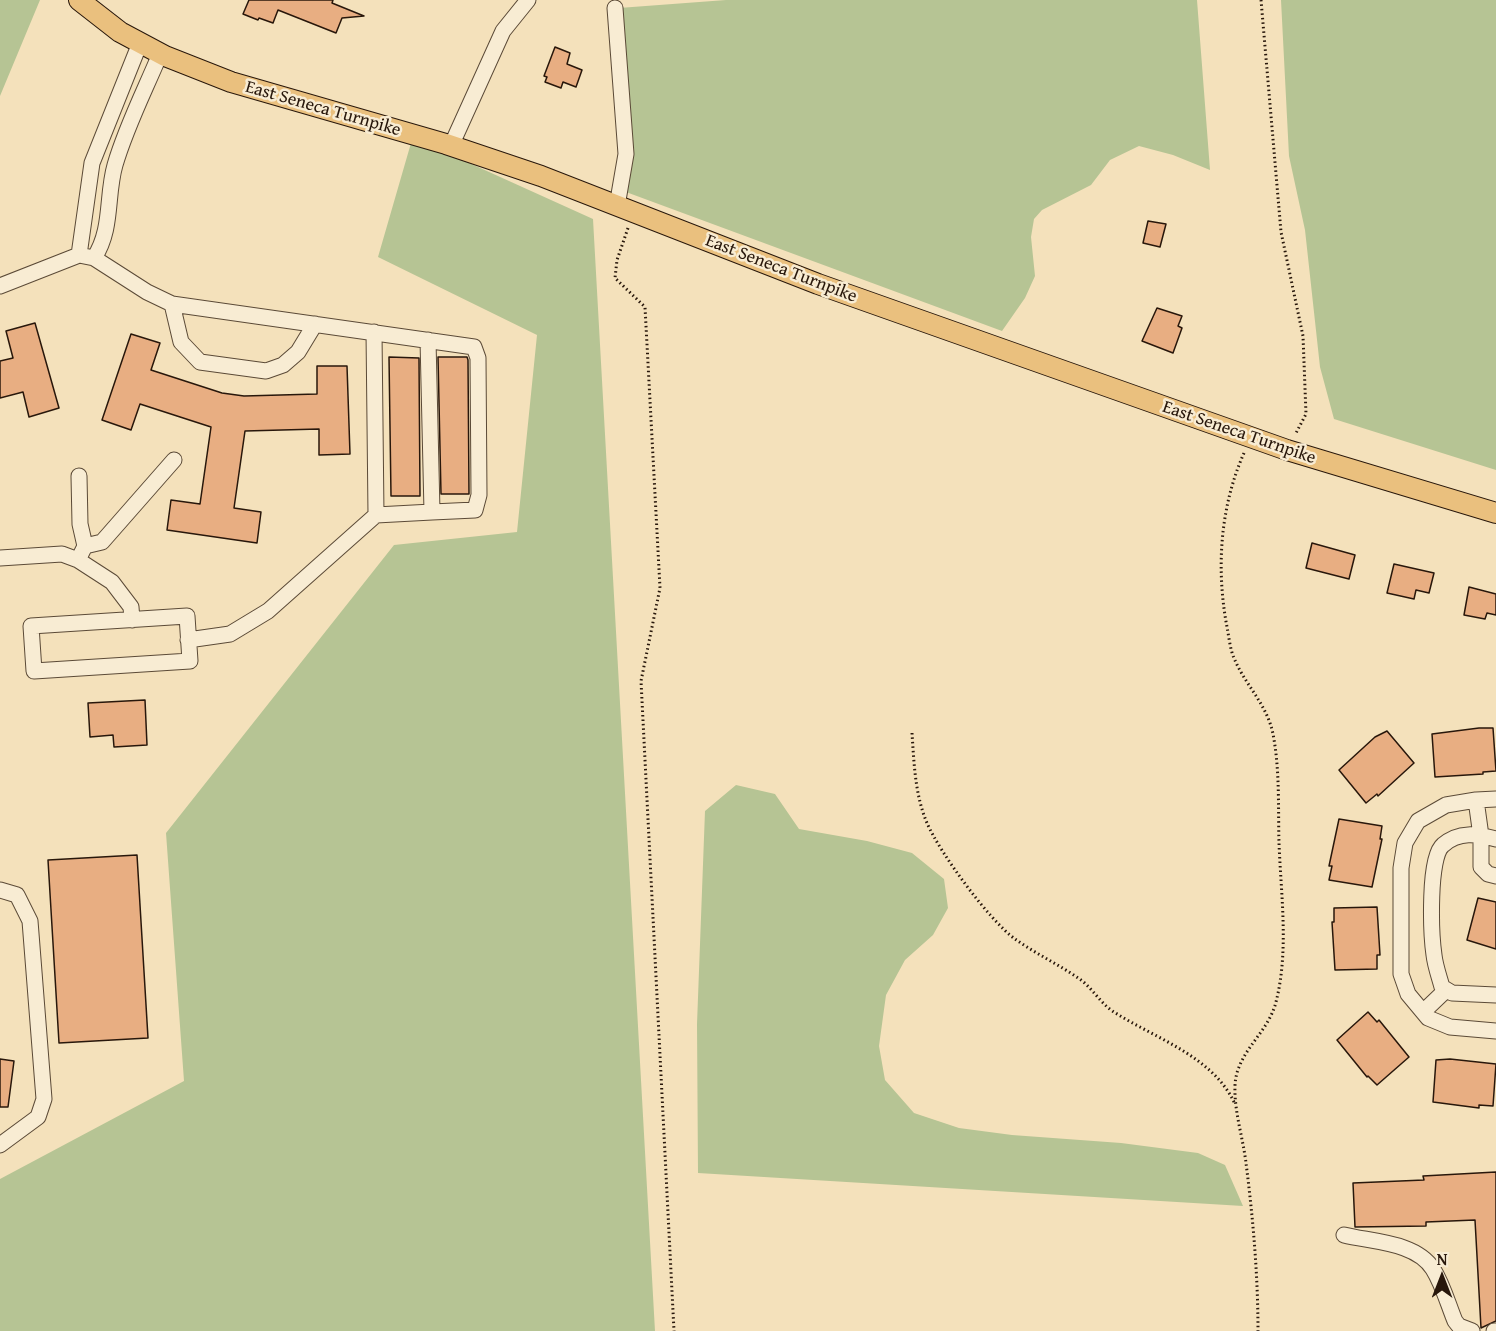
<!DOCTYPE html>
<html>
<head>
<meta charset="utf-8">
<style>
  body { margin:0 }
  #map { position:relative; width:1496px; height:1331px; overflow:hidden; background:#f4e1bb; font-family:"Gentium Book Plus",serif }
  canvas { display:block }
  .north { position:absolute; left:1412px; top:1247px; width:60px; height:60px; -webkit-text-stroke:4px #f8ecd3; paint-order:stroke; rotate:0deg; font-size:16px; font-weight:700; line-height:24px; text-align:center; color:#28170b }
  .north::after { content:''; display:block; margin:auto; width:21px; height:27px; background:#28170b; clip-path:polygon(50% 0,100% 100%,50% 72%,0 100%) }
</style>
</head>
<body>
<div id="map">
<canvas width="1496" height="1331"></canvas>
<div class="north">N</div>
</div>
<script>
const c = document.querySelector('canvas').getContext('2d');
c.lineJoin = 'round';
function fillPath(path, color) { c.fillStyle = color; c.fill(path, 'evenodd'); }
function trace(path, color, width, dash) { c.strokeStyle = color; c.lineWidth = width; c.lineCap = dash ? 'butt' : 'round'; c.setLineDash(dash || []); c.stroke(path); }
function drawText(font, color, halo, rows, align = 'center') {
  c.font = font + ' "Gentium Book Plus",serif'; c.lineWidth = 5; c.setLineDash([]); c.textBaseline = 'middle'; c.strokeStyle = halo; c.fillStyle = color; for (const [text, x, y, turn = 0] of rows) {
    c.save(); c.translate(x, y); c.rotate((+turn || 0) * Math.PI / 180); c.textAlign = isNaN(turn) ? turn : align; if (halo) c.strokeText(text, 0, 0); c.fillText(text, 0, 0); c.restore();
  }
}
fillPath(new Path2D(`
  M 0,0 L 40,0 L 0,96 Z
  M 726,0 L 1197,0 L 1210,170 L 1173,155 L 1139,146 L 1110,160 L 1091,185 L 1042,210 L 1034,219 L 1031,237 L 1035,276 L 1025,298 L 1002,331 L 626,192 L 619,8 Z
  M 1281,0 L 1496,0 L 1496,470 L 1334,419 L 1320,367 L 1305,230 L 1289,156 Z
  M 411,143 L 467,162 L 593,219 L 655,1331 L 0,1331 L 0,1179 L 184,1081 L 166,833 L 394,545 L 517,532 L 537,335 L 378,257 Z
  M 736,785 L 775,794 L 799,829 L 867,841 L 912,853 L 944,879 L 948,908 L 933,935 L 905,960 L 886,995 L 879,1046 L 885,1080 L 914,1113 L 959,1128 L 1012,1135 L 1121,1143 L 1198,1153 L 1225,1165 L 1243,1206 L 698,1173 L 697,1024 L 705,811 Z`), '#b6c494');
const building = new Path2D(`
  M 249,0 L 333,0 L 332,3 L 364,16 L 342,18 L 336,33 L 278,10 L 273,23 L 259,18 L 258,20 L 243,14 Z
  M 555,47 L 570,53 L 567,64 L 582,70 L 576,87 L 563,82 L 561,88 L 545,82 L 547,77 L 544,76 Z
  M 1148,221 L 1166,224 L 1160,247 L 1143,243 Z
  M 1157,308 L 1182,316 L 1178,326 L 1182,328 L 1173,353 L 1142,341 Z
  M 35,323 L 59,408 L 29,417 L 23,392 L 0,398 L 0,361 L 13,358 L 6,331 Z
  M 131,334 L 160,343 L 151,370 L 222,393 L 244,396 L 317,394 L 317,366 L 347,366 L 350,454 L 319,455 L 319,429 L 245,431 L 234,508 L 261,512 L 257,543 L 167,530 L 171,500 L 200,504 L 211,427 L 140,404 L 131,430 L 102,420 Z
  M 389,357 L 419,358 L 420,496 L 391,496 Z
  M 438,357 L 467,357 L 468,360 L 469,494 L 441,494 Z
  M 1312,543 L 1355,555 L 1349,579 L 1306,568 Z
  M 1394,564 L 1434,573 L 1429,593 L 1416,590 L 1414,599 L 1387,593 Z
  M 1469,587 L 1496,594 L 1496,615 L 1487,613 L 1485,619 L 1464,615 Z
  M 145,700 L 147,745 L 114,747 L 113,735 L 90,737 L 88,703 Z
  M 1479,728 L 1493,728 L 1496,771 L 1483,772 L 1483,774 L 1435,777 L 1432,734 Z
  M 1387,731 L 1414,763 L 1378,796 L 1377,794 L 1366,803 L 1339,770 L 1375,737 Z
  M 1339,819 L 1382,826 L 1380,839 L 1382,839 L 1372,887 L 1329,880 L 1332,866 L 1329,866 Z
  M 137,855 L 148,1038 L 59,1043 L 48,860 Z
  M 1478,898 L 1496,902 L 1496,949 L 1467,940 Z
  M 1377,907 L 1380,955 L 1377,955 L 1377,969 L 1335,970 L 1332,922 L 1334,922 L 1334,908 Z
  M 1368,1012 L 1377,1022 L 1379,1020 L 1409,1057 L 1377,1085 L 1368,1076 L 1367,1077 L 1337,1040 Z
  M 0,1059 L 14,1061 L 8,1107 L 0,1107 Z
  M 1450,1059 L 1496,1064 L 1493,1106 L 1479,1105 L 1479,1108 L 1433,1102 L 1436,1060 Z
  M 1496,1172 L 1496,1321 L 1481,1328 L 1475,1220 L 1426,1222 L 1426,1226 L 1355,1227 L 1353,1183 L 1424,1180 L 1423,1176 Z`);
fillPath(building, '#e8ae82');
trace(building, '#28170b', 1.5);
const minor = new Path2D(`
  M 615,8 L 626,154 L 617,206
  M 451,146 L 503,31 L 528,0
  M 79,255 L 92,163 L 140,43
  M 94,258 C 113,229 106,196 115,165 C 126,127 145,90 160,54
  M 0,286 L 79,255 L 94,258 L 147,292 L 172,304 L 474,347 L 478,358 L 479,495 L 475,510 L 432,512
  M 172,304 L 181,342 L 200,362 L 266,371 L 283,365 L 298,352 L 315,324
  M 79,476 L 80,524 L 85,546
  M 376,515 L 432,512 L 428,340
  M 0,558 L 62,554 L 78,560 L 112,582 L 131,607 L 132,620
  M 78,560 L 85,546 L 102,542 L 174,460
  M 187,616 L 190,661 L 34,671 L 31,626 Z
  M 188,640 L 230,634 L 268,611 L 376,515 L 374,332
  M 1476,800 L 1496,799
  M 1496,839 C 1477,834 1459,831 1443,845 C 1428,857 1431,934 1434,955 C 1435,965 1439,976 1442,987 L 1452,993 L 1496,995
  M 1496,876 L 1488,874 L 1481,867 L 1481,836 L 1476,800 L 1446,805 L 1418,821 L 1405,843 L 1401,868 L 1401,974 L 1408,994 L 1428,1018 L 1450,1027 L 1496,1031
  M 0,890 L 17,895 L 30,921 L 44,1099 L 38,1117 L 0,1145
  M 1423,1012 L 1446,990
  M 1344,1235 C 1372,1242 1416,1242 1433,1269 C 1443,1285 1448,1304 1455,1321 L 1459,1326 L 1472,1331
  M 1494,1331 L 1496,1331`);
const major = new Path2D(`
  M 79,0 L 120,32 L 165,56 L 231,82 L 446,144 L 541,176 L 818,284 L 1287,450 L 1496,513`);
trace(minor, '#5b4a37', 17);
trace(major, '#28170b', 22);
trace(new Path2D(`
  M 1261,0 L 1281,232 L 1303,336 L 1306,414 L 1295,435
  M 628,228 L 617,260 L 615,278 L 645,307 L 660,588 L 641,681 L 674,1331
  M 1244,453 C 1220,507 1216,569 1227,627 C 1229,637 1230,649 1234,658 C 1245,685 1267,704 1273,734 C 1280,770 1278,808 1279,843 C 1281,896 1289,951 1276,1002 C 1268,1034 1236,1052 1235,1086 C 1234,1111 1243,1138 1246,1163 C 1253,1218 1258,1275 1258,1331
  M 912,733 C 914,763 915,795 927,823 C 940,853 989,920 1015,939 C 1036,954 1060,965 1081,980 C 1093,989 1101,1004 1114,1012 C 1156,1039 1213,1056 1235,1104`), '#28170b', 3, [1.5, 3]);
trace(minor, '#f8ecd3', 15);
trace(major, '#eac07e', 20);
drawText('18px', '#28170b', '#f8ecd3', [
  ["East Seneca Turnpike",323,109,16],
  ["East Seneca Turnpike",781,269,21],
  ["East Seneca Turnpike",1239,433,19]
]);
</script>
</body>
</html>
